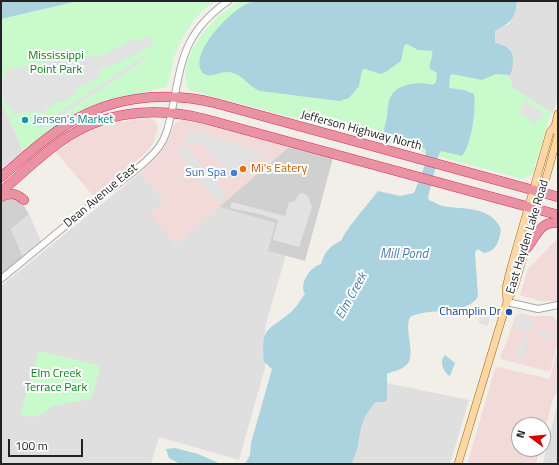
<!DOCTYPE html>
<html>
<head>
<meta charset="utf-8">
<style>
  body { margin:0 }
  #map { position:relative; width:559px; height:465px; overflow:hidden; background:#f2efe9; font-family:"Titillium Web",sans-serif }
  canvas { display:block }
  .frame { position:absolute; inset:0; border:2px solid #222; pointer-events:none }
  .north { position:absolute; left:511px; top:417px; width:40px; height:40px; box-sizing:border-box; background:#fff; border:1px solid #a7a7a7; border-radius:50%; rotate:286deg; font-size:11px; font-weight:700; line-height:16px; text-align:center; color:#222 }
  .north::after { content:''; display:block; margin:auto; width:14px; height:18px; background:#d40000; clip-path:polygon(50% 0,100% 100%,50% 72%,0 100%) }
  .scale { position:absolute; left:8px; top:439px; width:75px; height:18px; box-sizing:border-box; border:2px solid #222; border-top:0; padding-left:5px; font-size:12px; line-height:14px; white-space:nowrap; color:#222; -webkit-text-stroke:3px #fff; paint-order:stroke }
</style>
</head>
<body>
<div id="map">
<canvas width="559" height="465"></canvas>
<div class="frame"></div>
<div class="north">N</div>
<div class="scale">100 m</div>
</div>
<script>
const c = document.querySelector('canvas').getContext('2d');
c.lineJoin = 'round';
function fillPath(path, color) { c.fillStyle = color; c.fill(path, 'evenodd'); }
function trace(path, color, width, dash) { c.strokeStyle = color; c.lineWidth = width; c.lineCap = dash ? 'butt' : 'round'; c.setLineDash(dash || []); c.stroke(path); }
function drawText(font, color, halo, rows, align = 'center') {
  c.font = font + ' "Titillium Web",sans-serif'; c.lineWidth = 4; c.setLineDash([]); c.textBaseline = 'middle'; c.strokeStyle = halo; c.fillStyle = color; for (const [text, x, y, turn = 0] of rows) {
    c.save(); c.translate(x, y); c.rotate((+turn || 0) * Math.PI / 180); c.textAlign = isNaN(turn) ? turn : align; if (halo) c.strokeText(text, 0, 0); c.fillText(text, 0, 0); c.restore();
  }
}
fillPath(new Path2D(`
  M 517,1 L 558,1 L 558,96 L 553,114 L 513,88 L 508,75 L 510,75 L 509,48 L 495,43 L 494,40 L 495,31 L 509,24 L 516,9 Z
  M 1,100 L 23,151 L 1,169 Z
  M 140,173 L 164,201 L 175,245 L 219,207 L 275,223 L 269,251 L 286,255 L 265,327 L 265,368 L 239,460 L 159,437 L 151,464 L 1,464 L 1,286 Z
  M 29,214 L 41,241 L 23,257 L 11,229 Z
  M 387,383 L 469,400 L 450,464 L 351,464 L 358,445 L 360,426 L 363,418 L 376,402 L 380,402 L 387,400 Z
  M 558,401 L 558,464 L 543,464 Z`), '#e0dfdf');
fillPath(new Path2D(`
  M 149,118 L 156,122 L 158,128 L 153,144 L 145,153 L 95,198 L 56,152 L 79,136 L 96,129 L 114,123 Z
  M 185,119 L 289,147 L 175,245 L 150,214 L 164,201 L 140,173 L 159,155 L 166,144 L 175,123 Z
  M 558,238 L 558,307 L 554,301 L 541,301 L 520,295 L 528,269 Z
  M 521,313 L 533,316 L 553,316 L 558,322 L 558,341 L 550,372 L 501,359 L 501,354 L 506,344 L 515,317 Z
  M 558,345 L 558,392 L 553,398 L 543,437 L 543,425 L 519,425 L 519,449 L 540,449 L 536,464 L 470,464 L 468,462 L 495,368 L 498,367 L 550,379 Z`), '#f2dad9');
fillPath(new Path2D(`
  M 289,147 L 333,158 L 305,261 L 268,251 L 275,223 L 219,207 Z
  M 10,196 L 20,200 L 29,214 L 11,229 L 23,257 L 1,275 L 1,199 Z`), '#d0d0d0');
fillPath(new Path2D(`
  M 78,1 L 215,1 C 196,13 181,36 174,58 C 171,67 171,78 166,87 L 96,104 L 64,120 L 23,151 L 1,100 L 1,19 Z
  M 240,1 L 477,1 L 513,88 L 551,113 L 532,174 L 523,179 L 189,90 C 174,58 214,15 240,1 Z
  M 39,351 L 101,366 L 91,399 L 53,406 L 37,417 L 20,416 Z`), '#c8facc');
fillPath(new Path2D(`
  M 150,35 L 154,44 L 120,62 L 99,70 L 100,78 L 87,83 L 86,87 L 77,86 L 76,94 L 67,98 L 65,102 L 56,101 L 55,104 L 46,109 L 45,113 L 27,111 L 14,115 L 10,107 L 7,105 L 1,91 L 1,82 L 6,75 L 4,71 L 25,66 L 40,67 L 43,64 L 45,51 L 94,57 L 104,55 L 134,39 L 136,42 Z
  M 144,56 L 146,59 L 129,71 L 41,129 L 39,126 Z
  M 526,101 L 544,114 L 535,124 L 519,112 Z
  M 191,130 L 256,150 L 265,157 L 260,160 L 254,156 L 237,170 L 223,169 L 201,143 L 196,142 L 192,145 L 184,141 Z
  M 184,144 L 227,195 L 218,202 L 176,151 Z
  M 302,193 L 308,196 L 312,207 L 299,247 L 273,240 L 278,220 L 260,214 L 230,208 L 232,202 L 285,216 L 289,202 L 295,201 L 298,195 Z
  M 481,311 L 491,313 L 488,326 L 478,323 Z
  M 518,315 L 533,318 L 529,332 L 514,329 L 515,319 Z
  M 538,330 L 553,334 L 551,340 L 536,336 Z
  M 522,337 L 528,339 L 523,359 L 516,358 Z`), '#e2e2e2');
fillPath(new Path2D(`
  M 1,1 L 78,1 L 1,19 Z
  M 258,1 L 517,1 C 515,20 510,23 495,31 L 495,43 C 499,44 504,45 508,48 C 515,53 514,68 510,75 L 496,74 L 482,80 L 452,74 L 450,76 L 449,88 L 464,90 L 474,94 C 476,109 472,144 462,156 L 441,151 L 439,154 L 428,197 L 429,200 C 434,202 439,205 443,206 C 464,210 489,205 501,229 C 499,241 497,251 484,253 L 478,249 L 475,252 L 478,296 C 468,316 429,307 410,317 C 403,332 419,358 404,367 C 399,371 392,371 387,374 L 387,400 L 384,402 L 376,402 C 353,426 365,439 351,464 L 245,464 L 250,455 L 251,443 L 272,369 L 264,362 C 261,326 267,332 291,312 C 297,307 300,300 305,294 C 299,283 310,267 321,264 C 325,251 330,246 342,240 C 344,231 370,202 378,191 L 400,196 L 414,193 L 425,165 L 426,149 L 392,140 L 384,136 C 383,130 386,123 387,117 C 388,110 387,103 391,96 C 397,84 420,81 433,85 L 436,82 L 437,73 L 430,69 C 428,62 434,58 432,51 L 418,50 L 407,44 L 404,46 L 401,61 L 387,71 L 381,74 L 365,69 L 362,70 L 359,86 L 349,98 L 339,101 L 260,91 C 248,87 243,73 228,72 C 220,71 214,78 204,74 C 185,56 232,9 249,3 C 252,2 255,2 258,1 Z
  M 445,355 L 455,363 L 450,376 C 443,372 439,361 445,355 Z
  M 175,448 L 198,454 L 221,464 L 180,464 L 169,458 L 166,449 Z`), '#aad3df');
const minor = new Path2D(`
  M 1,279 C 35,251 69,223 104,194 C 121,181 146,164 159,147 C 167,136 169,123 172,110 C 182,60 183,33 228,1
  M 507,302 L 538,309 L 558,305`);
const major = new Path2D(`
  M 507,302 L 506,288 L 511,267 L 550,132 L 555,126 L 558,114
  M 458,464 L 507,302 L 515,285 L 545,182 L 558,135 L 555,126`);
const highway = new Path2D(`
  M 1,177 C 20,161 39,143 60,129 C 106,97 162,90 215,103 L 558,197
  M 1,192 C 20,175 39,157 60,142 C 102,111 155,106 205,119 L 558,215
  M 1,197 C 10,192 17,193 24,200
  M 525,250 C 536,239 539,220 558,223`);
trace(minor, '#a9a9a9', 8);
trace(major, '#a06b00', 8);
trace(highway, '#dc2a67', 10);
trace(minor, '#fff', 6);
trace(major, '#fcd6a4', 7);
trace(highway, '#e892a2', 9);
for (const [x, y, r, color] of [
  [25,120,4,"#0f9aa8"],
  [243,169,4,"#e8710a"],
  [234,173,4,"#3f7fe0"],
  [509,312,4,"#1a4fb4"]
]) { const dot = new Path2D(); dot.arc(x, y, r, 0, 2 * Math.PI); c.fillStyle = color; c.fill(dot); trace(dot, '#fff', 1.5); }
drawText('12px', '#0c8416', '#fff', [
  ["Mississippi",56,56],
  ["Point Park",56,70],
  ["Elm Creek",56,374],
  ["Terrace Park",56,388]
]);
drawText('12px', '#0d838f', '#fff', [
  ["Jensen's Market",33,120]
], 'left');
drawText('12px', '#222', '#fff', [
  ["Jefferson Highway North",361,131,15],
  ["Dean Avenue East",101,196,-40],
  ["East Hayden Lake Road",528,237,-73]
]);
drawText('12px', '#c56008', '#fff', [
  ["Mi's Eatery",251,169]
], 'left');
drawText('12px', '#366cbe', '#fff', [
  ["Sun Spa",226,173]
], 'right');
drawText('12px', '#164399', '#fff', [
  ["Champlin Dr",501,312]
], 'right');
drawText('italic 13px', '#4a7aab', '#fff', [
  ["Mill Pond",404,255],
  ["Elm Creek",352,296,-61]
]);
</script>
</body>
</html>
